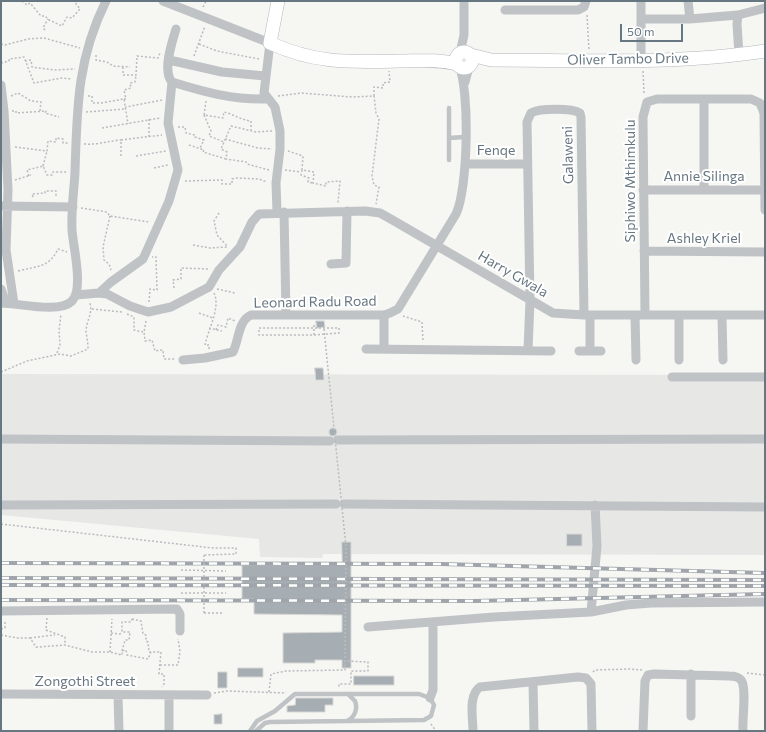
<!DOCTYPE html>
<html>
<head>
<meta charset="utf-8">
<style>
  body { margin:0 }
  #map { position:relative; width:766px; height:732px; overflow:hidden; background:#f6f6f3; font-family:Commissioner,sans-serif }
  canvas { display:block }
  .frame { position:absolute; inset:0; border:2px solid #677782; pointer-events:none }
  .scale { position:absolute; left:620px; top:24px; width:63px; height:18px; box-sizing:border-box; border:2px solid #677782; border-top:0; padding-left:5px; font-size:12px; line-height:14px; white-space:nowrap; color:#677782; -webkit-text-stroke:3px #fff; paint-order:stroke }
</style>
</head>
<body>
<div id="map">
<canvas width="766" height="732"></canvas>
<div class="frame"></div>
<div class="scale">50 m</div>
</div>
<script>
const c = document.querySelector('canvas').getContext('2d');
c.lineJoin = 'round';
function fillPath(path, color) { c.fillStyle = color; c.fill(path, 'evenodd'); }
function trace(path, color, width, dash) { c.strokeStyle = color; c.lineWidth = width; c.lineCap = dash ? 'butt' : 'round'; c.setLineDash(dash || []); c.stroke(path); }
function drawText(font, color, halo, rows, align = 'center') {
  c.font = font + ' Commissioner,sans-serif'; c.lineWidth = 4; c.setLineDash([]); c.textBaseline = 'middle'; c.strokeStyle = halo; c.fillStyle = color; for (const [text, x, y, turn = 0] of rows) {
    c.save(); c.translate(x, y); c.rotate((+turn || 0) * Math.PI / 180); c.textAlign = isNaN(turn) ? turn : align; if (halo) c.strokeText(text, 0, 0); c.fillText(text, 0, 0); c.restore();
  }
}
fillPath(new Path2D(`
  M 1,374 L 765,375 L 765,555 L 323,554 L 322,558 L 260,557 L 259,539 L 1,515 Z`), '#e7e7e6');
const building = new Path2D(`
  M 316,321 L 324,321 L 325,327 L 317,328 Z
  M 315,368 L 323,368 L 324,380 L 316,380 Z
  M329 432a4 4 0 1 1 8 0a4 4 0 1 1-8 0Z
  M 567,534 L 582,534 L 582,546 L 567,546 Z
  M 342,542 L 351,542 L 351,668 L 342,668 L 342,660 L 315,660 L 315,663 L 283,663 L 283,633 L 342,632 L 342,615 L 254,614 L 254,599 L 242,599 L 242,565 L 342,565 Z
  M 238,668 L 263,668 L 263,677 L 238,677 Z
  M 218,672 L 227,672 L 227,688 L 218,688 Z
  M 354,676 L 394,676 L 394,685 L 354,685 Z
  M 296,698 L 333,698 L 333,705 L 325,705 L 325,712 L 287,712 L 287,706 L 295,705 Z
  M 222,714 L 222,724 L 214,724 L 214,715 Z`);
fillPath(building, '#a7aeb3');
trace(building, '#d7d7d5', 1);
const secondary = new Path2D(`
  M 278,1 L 270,43 C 316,64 350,62 399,61 C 419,61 438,59 457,64
  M456 60a8 8 0 1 1 16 0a8 8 0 1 1-16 0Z
  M 471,55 L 491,60 C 582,60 675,65 765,51`);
trace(secondary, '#b2b7bb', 14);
trace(new Path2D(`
  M 22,1 L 27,5 L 30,3 L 41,16 L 45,16 L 49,20 L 62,26 L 67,17 L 72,18 L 80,9 L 74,1
  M 203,7 L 206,1
  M 587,15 L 589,51
  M 45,30 L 43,28 L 48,19
  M 1,44 L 5,45 L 28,39 L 44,38 L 80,48
  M 199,44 L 217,51 L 259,59
  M 96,55 L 96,60 L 107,62 L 113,66 L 130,67
  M 194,56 L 205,26
  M 25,61 L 31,60 L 32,67 L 54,70 L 75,69
  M 1,63 L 9,61 L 9,59 L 24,57 L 34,83 L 62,78 L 72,79
  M 123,67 L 123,75 L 136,75 L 137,56 L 158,58 L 160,53
  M 643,71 L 644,93
  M 11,96 L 18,93 L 31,101 L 41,102 L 40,111
  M 88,96 L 92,96 L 92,103 L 101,103 L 124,99 L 128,124
  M 278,96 L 301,93 L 352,97 L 374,96 L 376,113 L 379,119 L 372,176 L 374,185 L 379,187 L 376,204
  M 374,96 L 374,87 L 383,88 L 383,83 L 390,82 L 389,71
  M 124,99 L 126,99 L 124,90 L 131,88 L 130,83 L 135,82 L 136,75
  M 206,101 L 204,115 L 223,118 L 224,112 C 233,114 241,120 251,121 L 251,130
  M 12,111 L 16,111 L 16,113 L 46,111 L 45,113 L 59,117
  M 86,112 L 125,109 L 126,107 L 162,100
  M 204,115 L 211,131 L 209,136 L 224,142
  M 178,127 L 185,127 L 186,133 L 195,135 L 195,137 L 204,140 L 200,148
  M 102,128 L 160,118
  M 149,137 L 149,119
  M 225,139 L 258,148 L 272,149
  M 84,144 C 97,145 108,141 121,140
  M 189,145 L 204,150 L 203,152 L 226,159
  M 15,147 L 47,151 L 48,141 L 56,142 L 56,138 L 63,139 L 63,143 L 68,143
  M 288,151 L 303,156 L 302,170 L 314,172 L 313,183 L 326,186 L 326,182 L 340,181 L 338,203
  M 121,156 L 121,140 L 162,135
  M 136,156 L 166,151
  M 43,166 L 47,151
  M 154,168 L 168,165
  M 269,170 L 247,164 L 246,162 L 226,159 L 227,152 L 221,149 L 231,126 L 256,132 L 272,131
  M 285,170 L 301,172
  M 302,170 L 301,175 L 309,178 L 308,182 L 313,183
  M 29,176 L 27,170 L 43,166 L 47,175 L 52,175 L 53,172 L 67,172
  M 15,180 L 31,175
  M 185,181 L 222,180 L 222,184 L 232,184 L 232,179 L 235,178 L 259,179 L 267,182
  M 33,197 L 32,194 L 45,193 L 45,191 L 56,191 L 56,197
  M 81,208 L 107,212 L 110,216 L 149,222
  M 219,213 L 214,221 L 217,235 L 228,247
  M 110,216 L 103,247 L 104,260 L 109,264 L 111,270
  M 193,245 L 210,248 L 227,247
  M 18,271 C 37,266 49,268 58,249 L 67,252
  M 174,288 L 173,280 L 181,279 L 181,268 L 209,269
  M 217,289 L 235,293
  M 149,302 L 150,289 L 157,290 L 156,257 L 152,257
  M 92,309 L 122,312
  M 199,313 L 213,318
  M 127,314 L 134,317 L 134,330 L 143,332
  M 403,316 L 422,322 L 423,342
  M 146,321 L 144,332 L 145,341 L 152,340 L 155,351 L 163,350 L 164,359 L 175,359
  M 209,328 L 222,331
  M 216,330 L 218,325 L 226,327 L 228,318 L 235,321
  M 314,335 L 339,333 L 339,328 C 312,328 286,328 259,328 L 259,335 L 314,335 L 314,323
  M 209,349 L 209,345 L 205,345 C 208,330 221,307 214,293
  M 57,353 L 60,345 L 59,331 L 61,314
  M 1,372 L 27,361 L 60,354 L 71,356 L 88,349 C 88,343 87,338 86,332 C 86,321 93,314 90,303
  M 1,524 L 213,548 L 236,548 L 236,554 L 204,555
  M 181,570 L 226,571
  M 181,593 L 226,593
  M 204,613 L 222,613
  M 47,618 L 46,630 L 65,637 L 65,645
  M 132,619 L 141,621 L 143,634 L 146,635 L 146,641 L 148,642 L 149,652 L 161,652 L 159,674 L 164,674 L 164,684 L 162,687
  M 1,629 L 5,628 L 5,620
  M 111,633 L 120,634 L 122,632
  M 1,635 L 18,638 L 30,638 L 36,647 L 39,647 L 65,645 L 92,652 L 110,652 L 122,655 L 122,651 L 126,650 L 127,655 L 148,659 L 151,652
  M 30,638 L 55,635
  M 122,651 L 125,640 L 129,640 L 130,632 L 122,632 L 122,622 L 131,622 L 132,619
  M 110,652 L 112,619
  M 160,665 L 178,665 L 180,651 L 178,639
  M 593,672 L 595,670 L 629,669 L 642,670
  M 747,673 L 765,675
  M 269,692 L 271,674 L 286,671 L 345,670 L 345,661 L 368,662 L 368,671 L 351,671 L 351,684 L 339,684 L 339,687
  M 214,693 L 227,691 L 286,693
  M 431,724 L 436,731`), '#b9bcbe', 1.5, [2, 2]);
trace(new Path2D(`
  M 449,108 L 449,160
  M 449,138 L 465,137
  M 347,721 C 355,717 358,709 355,701 L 348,694
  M 250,731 L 257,721 L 275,711 L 295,694 L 419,694 L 430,698 L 434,705 L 431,716 L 424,720 L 270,722 L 265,723 L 256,731`), '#bfc3c6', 4.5);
trace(new Path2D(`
  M 163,1 L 270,43 L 264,93 L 275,107 L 280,131 L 280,149 L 276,183 L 277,212
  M 641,1 L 641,59
  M 688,1 L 690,19 L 738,15
  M 505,10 L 578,10 L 584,7 L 586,1
  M 641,19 L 690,19
  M 176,29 C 172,42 162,71 172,82 C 204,92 233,100 267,99
  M 460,53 L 464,35 L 464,1
  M 739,55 L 737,24 L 738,15 L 765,8
  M 169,60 L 222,72 L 265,76
  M 465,82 L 469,67
  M 1,85 L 4,111 L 8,190 L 6,250 L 14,304
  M 704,99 L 704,190
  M 465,164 L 527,164
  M 643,190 L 765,190
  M 1,206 L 73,207
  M 284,212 L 286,314
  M 644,251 L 765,252
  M 331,264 L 346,263 L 347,211
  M 1,289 L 6,303
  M 99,293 L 111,282 L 143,259 L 169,201 L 178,170 L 168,123 L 172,82
  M 76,295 L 99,293 L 107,294 L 130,306 L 148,312 L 171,307 L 209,287 L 219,270 L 240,247 L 252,222 L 259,214 L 365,211 L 380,213 L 389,218 L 553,313 L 584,315 L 765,315
  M 1,303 C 19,303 59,314 72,301 C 84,289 73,246 72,230 C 71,211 74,191 75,172 C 77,109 77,59 106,1
  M 384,315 L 384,349
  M 590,315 L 590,351
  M 635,315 L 636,360
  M 645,315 L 643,117 L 647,102 L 657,99 L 751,99 L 760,103 L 764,113 L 765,210
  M 679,315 L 679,360
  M 722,316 L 723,360
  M 366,349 L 551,351
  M 528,350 L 530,301 L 527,122 L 531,113 C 539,108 572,108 580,113 L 581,117 L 584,315
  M 579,351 L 601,351
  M 183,360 L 205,358 L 233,352 C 239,340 238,321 251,315 L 384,315 L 390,313 L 398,309 L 456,214 C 468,189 470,91 459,66
  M 672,377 L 765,377
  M 1,439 L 330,441
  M 338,440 L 765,439
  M 344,504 L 765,507
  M 1,505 L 336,504
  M 1,611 L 177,609 L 180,614 L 180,631
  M 591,612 L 597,546 L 595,505
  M 368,627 L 494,617 L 591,612 L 626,605 L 651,603 L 765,602
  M 533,682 L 534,731
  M 1,694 L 207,695
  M 118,695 L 119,731
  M 430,698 L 433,690 L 433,622
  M 691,716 L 691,674
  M 169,731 L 169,695
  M 473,731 C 473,718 468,695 480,687 L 578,677 L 586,678 L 591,684 L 592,731
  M 643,731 L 645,681 L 648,675 L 654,674 L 729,676 C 733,676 738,676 741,680 C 747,687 742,720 743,731`), '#bfc3c6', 9);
trace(secondary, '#fff', 13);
const rail = new Path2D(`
  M 1,563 L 441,564 L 765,573
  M 1,578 L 765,580
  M 1,585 L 765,586
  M 1,600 L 475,601 L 765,594`);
trace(rail, '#9fa5aa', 4);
trace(rail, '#fff', 2.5, [8]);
trace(new Path2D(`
  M 324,329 L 346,547 L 345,661
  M 204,555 L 204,613`), '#b9bcbe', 1.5, [2, 2]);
drawText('14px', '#677782', '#fff', [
  ["Oliver Tambo Drive",628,59,-1],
  ["Fenqe",496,150],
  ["Galaweni",568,155,-91],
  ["Annie Silinga",704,176],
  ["Siphiwo Mthimkulu",630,181,-90],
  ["Ashley Kriel",704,238],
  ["Harry Gwala",513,274,30],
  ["Leonard Radu Road",315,302,-1],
  ["Zongothi Street",85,681]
]);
</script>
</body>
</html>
